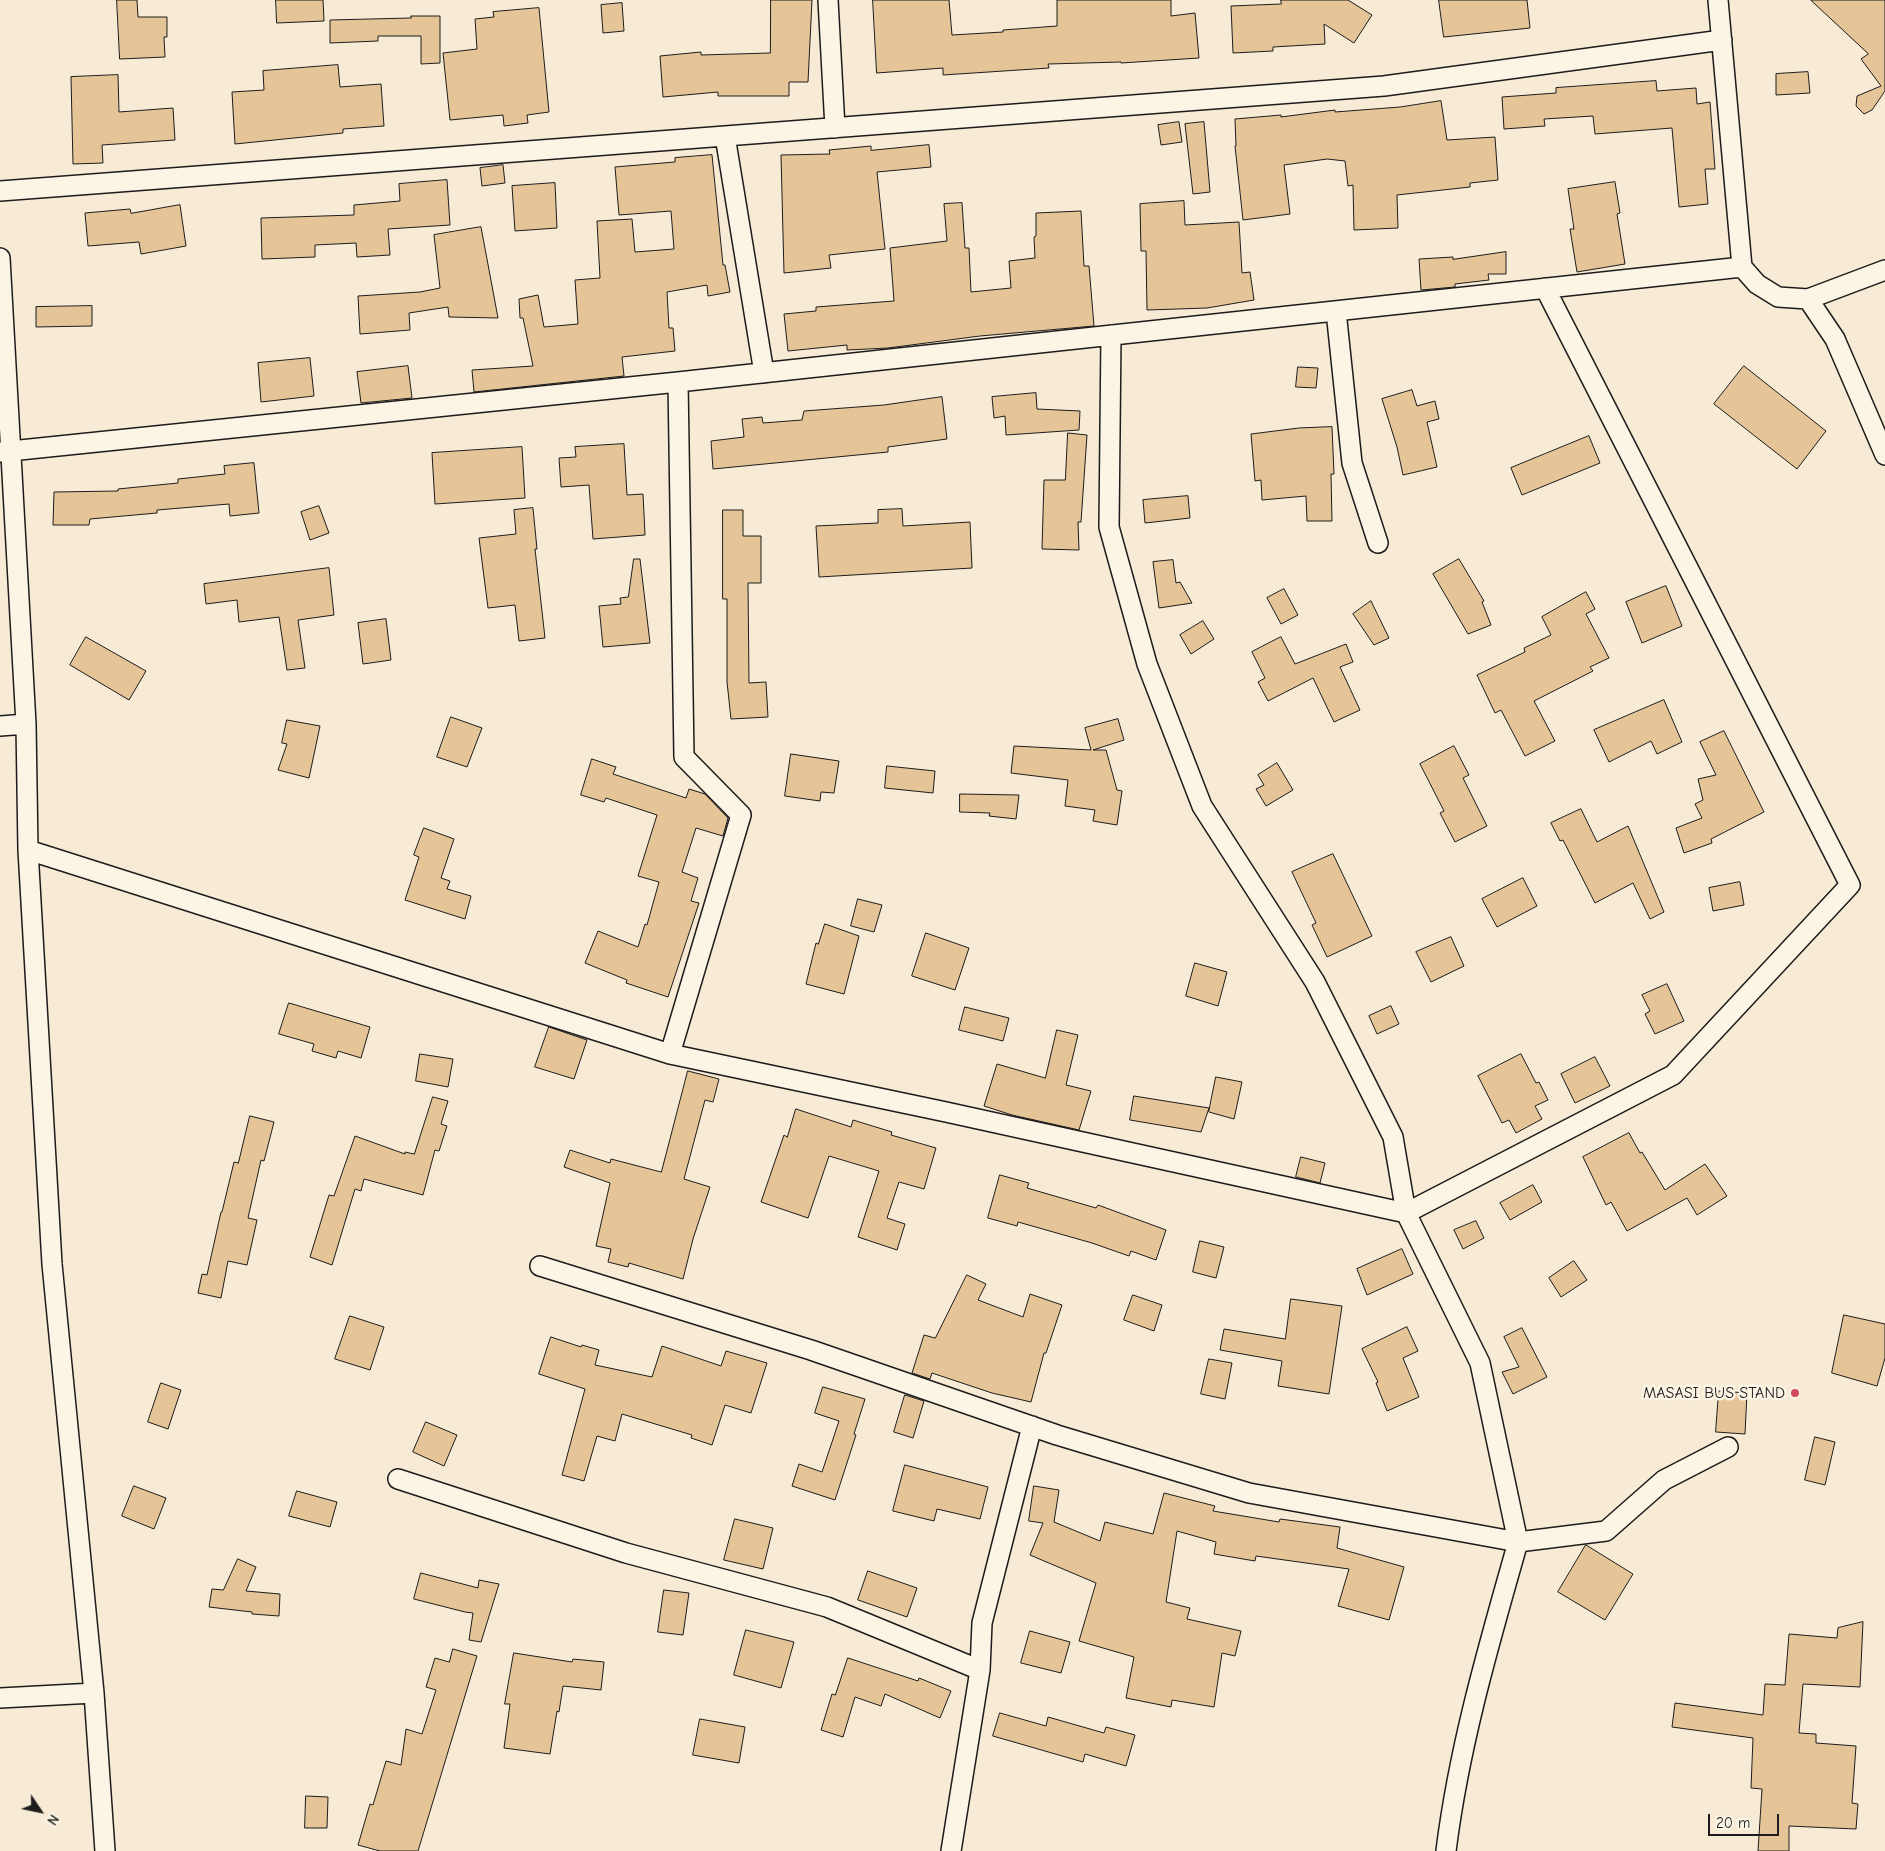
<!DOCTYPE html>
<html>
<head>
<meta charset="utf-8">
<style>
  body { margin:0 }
  #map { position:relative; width:1885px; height:1851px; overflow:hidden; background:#f7ebd5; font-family:"Comic Neue",sans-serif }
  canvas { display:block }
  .north { position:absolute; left:15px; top:1786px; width:50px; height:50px; -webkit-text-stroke:4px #fcf5e5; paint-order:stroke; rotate:124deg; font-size:14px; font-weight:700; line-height:20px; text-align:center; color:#1c1c1c }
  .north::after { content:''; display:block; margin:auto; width:18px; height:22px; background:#1c1c1c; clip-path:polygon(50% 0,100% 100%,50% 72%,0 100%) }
  .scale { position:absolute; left:1708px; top:1814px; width:71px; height:22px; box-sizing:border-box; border:2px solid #1c1c1c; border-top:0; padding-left:6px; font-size:15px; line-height:18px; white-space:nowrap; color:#1c1c1c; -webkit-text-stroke:4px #fcf5e5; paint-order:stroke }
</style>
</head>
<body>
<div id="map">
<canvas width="1885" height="1851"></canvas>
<div class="north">N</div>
<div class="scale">20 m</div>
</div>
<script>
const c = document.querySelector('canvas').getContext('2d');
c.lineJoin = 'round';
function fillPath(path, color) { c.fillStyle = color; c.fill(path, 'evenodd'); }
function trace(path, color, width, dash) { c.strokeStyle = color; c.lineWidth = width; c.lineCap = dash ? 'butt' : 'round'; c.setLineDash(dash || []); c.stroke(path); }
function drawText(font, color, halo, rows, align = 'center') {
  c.font = font + ' "Comic Neue",sans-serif'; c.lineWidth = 5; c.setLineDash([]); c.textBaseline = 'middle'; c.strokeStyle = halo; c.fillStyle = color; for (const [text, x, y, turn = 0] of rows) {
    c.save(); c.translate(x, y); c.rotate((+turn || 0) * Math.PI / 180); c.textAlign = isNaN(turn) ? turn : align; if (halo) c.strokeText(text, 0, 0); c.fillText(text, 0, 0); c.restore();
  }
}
const building = new Path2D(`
  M 117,0 L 137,0 L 138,17 L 167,17 L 167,37 L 164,37 L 165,57 L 120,59 Z
  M 276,0 L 323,0 L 324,21 L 277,23 Z
  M 771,0 L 812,0 L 808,82 L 789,82 L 789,96 L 718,96 L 718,92 L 663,97 L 660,56 L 701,52 L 701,55 L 770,53 Z
  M 873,0 L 949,0 L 952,35 L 1003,32 L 1003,30 L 1057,26 L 1057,0 L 1171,0 L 1171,16 L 1195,13 L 1199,58 L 1121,63 L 1121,62 L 1048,64 L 1049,68 L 943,75 L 943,68 L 877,73 Z
  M 1281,0 L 1348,0 L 1372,15 L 1354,43 L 1324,24 L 1325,44 L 1273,47 L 1273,51 L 1233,53 L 1231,6 L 1281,4 Z
  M 1439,0 L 1527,0 L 1530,28 L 1444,37 Z
  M 1811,0 L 1885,0 L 1885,91 L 1872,110 L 1864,114 L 1856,106 L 1857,96 L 1881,86 L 1861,59 L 1868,54 Z
  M 622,3 L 624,31 L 603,33 L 601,5 Z
  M 539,8 L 549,112 L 527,115 L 528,123 L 504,126 L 503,115 L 450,120 L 443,53 L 477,49 L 475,19 L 494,17 L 493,12 Z
  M 411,16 L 440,16 L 440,63 L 421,64 L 421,36 L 378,36 L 378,41 L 330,43 L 330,20 L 411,18 Z
  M 338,65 L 340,87 L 381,84 L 384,126 L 343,129 L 343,133 L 235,144 L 232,92 L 264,90 L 263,71 Z
  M 1808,72 L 1810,93 L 1776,95 L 1776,74 Z
  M 118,75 L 119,112 L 173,108 L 175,140 L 102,145 L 103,163 L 73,164 L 71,77 Z
  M 1656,81 L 1657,91 L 1696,88 L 1697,104 L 1710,102 L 1715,169 L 1705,169 L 1708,204 L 1679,207 L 1672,128 L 1595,134 L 1593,116 L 1544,119 L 1545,126 L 1504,129 L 1502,97 L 1556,93 L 1556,88 Z
  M 1441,101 L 1447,140 L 1495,137 L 1498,180 L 1470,183 L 1470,187 L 1397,195 L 1398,228 L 1354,230 L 1353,185 L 1348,186 L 1345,161 L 1327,159 L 1284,165 L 1290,214 L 1243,220 L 1235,146 L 1236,146 L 1235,119 L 1281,115 L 1281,117 L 1335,110 L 1335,112 L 1400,107 Z
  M 1179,122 L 1182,142 L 1161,145 L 1158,125 Z
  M 1204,122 L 1210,192 L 1193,194 L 1185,124 Z
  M 929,145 L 931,167 L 877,172 L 885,249 L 829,255 L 831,268 L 784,273 L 781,155 L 830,154 L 829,150 L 871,146 L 871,150 Z
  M 712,155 L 723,265 L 725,265 L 730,292 L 708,296 L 707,285 L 667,292 L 669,328 L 673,328 L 675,351 L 622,357 L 624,376 L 474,392 L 472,370 L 533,366 L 523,318 L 520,318 L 519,299 L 538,295 L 544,327 L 578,324 L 575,280 L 600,278 L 597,221 L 632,219 L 635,252 L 674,249 L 671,211 L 619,215 L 615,167 L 675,162 L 675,158 Z
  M 503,165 L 505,183 L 482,186 L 480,168 Z
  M 447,180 L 450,225 L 388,229 L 390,255 L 357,257 L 356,243 L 315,245 L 315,257 L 262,259 L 261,218 L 354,215 L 354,205 L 400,201 L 399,184 Z
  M 1615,182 L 1620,213 L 1617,214 L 1625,264 L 1577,272 L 1570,229 L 1574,229 L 1568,189 Z
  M 555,183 L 557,228 L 515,231 L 512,186 Z
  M 1184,201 L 1185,225 L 1239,222 L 1242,273 L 1250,272 L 1254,300 L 1207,308 L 1147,310 L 1146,251 L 1141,251 L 1140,204 Z
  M 962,203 L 965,248 L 969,248 L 971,292 L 1011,288 L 1009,261 L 1035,258 L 1034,237 L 1036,236 L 1036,213 L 1081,211 L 1084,266 L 1089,266 L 1094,326 L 980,336 L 888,348 L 847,350 L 847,345 L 788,351 L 784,314 L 816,311 L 816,307 L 894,301 L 890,248 L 947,241 L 944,204 Z
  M 180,205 L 186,246 L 141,254 L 139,242 L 88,246 L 85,213 L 130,209 L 131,213 Z
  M 481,227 L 498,318 L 449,317 L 448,307 L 409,313 L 410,330 L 360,334 L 358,296 L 420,292 L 440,288 L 434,235 Z
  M 1506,252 L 1506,274 L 1488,274 L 1489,280 L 1455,284 L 1455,287 L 1421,290 L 1419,259 L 1453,257 L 1453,259 Z
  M 92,306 L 92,326 L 36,327 L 36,307 Z
  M 310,358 L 314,396 L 261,402 L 258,363 Z
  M 408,366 L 412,398 L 361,403 L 357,372 Z
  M 1744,366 L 1826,431 L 1797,469 L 1714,404 Z
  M 1298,367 L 1318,368 L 1316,388 L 1296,387 Z
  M 1412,390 L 1417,406 L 1435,401 L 1439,419 L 1427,422 L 1437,467 L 1403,475 L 1397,447 L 1382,399 Z
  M 1036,393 L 1037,409 L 1080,411 L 1079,430 L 1006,435 L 1005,416 L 994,418 L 992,397 Z
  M 942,397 L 947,439 L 888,447 L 888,452 L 713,469 L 711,441 L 744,437 L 742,419 L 762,417 L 763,423 L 802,420 L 804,411 L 884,405 Z
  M 1332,427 L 1334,474 L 1331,474 L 1332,521 L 1307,521 L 1306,496 L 1262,500 L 1261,480 L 1255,481 L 1251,434 L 1299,428 Z
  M 1068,433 L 1087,435 L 1081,522 L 1078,522 L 1079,550 L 1042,549 L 1044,480 L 1065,480 Z
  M 1589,436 L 1600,463 L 1522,495 L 1511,468 Z
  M 624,444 L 627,495 L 643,494 L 645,535 L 593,539 L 589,485 L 561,487 L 559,458 L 576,457 L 575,447 Z
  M 522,447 L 525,498 L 435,504 L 432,453 Z
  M 254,463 L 259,513 L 230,516 L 229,504 L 157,510 L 157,513 L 90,519 L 89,525 L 53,525 L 54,492 L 118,491 L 118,489 L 178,483 L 178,479 L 225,474 L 224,466 Z
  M 1188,496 L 1190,518 L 1145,523 L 1143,500 Z
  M 319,506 L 329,533 L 310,540 L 301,512 Z
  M 533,508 L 537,549 L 535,549 L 545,638 L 519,641 L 515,605 L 488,608 L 479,538 L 516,534 L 514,510 Z
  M 902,509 L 903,526 L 970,522 L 972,568 L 819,577 L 816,526 L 878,523 L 878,510 Z
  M 723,510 L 743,510 L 743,536 L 761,536 L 761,583 L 748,583 L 749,683 L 766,682 L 768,717 L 731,719 L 727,682 L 727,599 L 723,599 Z
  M 634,559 L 640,559 L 650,643 L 603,647 L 599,606 L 621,604 L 620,598 L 628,597 Z
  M 1459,559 L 1484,601 L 1482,602 L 1491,625 L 1468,634 L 1433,574 Z
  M 1173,560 L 1176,583 L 1180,582 L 1192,603 L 1159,608 L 1153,562 Z
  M 329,568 L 334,615 L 298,620 L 305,668 L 287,670 L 279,617 L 239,622 L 237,600 L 206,604 L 204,584 Z
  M 1666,586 L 1682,626 L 1642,643 L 1626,602 Z
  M 1284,589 L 1298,615 L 1281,624 L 1267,598 Z
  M 1586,592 L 1595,609 L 1586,614 L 1609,658 L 1590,667 L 1593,671 L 1534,701 L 1555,741 L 1525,756 L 1501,710 L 1495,713 L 1477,675 L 1525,652 L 1524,648 L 1551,635 L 1542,617 Z
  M 1371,601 L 1389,638 L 1374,645 L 1353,614 Z
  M 386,619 L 391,660 L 363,664 L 358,623 Z
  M 1203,621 L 1214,639 L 1191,654 L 1180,635 Z
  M 86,637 L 146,671 L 129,700 L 70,665 Z
  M 1281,637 L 1295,664 L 1346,644 L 1353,662 L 1340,667 L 1360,710 L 1334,722 L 1313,678 L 1268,701 L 1258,682 L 1265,678 L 1252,652 Z
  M 1664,700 L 1682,742 L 1657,754 L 1651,741 L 1609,762 L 1594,730 Z
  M 451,717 L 482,728 L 467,767 L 437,757 Z
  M 1118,719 L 1124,740 L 1093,750 L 1106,750 L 1117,790 L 1122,791 L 1117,825 L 1093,821 L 1095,810 L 1065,806 L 1068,780 L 1011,773 L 1014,746 L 1091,750 L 1085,728 Z
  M 287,720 L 320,726 L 309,778 L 278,770 L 287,744 L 282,743 Z
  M 1724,731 L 1764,812 L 1711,839 L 1712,843 L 1684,853 L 1676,828 L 1702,818 L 1695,804 L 1703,800 L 1698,779 L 1716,775 L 1700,742 Z
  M 1454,746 L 1469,775 L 1463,778 L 1487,826 L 1455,842 L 1440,813 L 1444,811 L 1420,764 Z
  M 791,754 L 839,761 L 834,793 L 821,792 L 820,801 L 785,796 Z
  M 592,759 L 616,767 L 613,774 L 686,798 L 689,789 L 705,794 L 728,818 L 723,836 L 696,828 L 682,872 L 698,878 L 691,901 L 699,903 L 668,997 L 626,983 L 627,980 L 585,963 L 598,931 L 638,947 L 645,924 L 647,925 L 659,882 L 638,876 L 657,815 L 606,798 L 604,802 L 581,795 Z
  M 1277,763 L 1293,790 L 1266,806 L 1256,789 L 1264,785 L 1258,775 Z
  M 887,766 L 935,771 L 933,793 L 885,788 Z
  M 960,794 L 1019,795 L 1016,819 L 989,816 L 990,813 L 960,812 Z
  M 1581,809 L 1597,842 L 1628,826 L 1664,912 L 1650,919 L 1633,883 L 1595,903 L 1563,840 L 1560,841 L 1551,823 Z
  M 424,828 L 454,839 L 441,878 L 450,881 L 447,889 L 471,896 L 465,919 L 405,900 L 419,857 L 414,855 Z
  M 1333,854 L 1372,936 L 1327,957 L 1312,925 L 1316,923 L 1292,872 Z
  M 1523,878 L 1537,906 L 1497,927 L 1482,899 Z
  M 1740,882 L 1744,905 L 1713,911 L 1709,888 Z
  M 858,899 L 882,905 L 874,932 L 851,926 Z
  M 825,924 L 859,936 L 844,994 L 806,984 L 816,943 L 818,944 Z
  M 926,933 L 969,948 L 955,990 L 912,976 Z
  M 1451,937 L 1464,966 L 1431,982 L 1416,952 Z
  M 1195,963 L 1227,972 L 1218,1006 L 1186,996 Z
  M 1667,984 L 1684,1021 L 1655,1034 L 1645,1014 L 1650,1011 L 1642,995 Z
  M 289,1003 L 370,1027 L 361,1058 L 338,1051 L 336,1058 L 312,1051 L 314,1044 L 279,1034 Z
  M 1391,1006 L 1399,1024 L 1377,1034 L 1369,1016 Z
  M 965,1007 L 1009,1018 L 1003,1041 L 959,1030 Z
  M 549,1027 L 587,1040 L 574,1079 L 535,1067 Z
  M 1057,1030 L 1078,1035 L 1066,1085 L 1091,1091 L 1079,1130 L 1012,1115 L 984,1106 L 997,1064 L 1045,1078 Z
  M 420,1054 L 453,1059 L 448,1087 L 416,1081 Z
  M 1521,1054 L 1536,1083 L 1539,1082 L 1548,1100 L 1535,1106 L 1542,1119 L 1516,1133 L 1509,1120 L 1502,1123 L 1478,1076 Z
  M 1595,1057 L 1610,1086 L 1575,1103 L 1561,1074 Z
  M 688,1071 L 719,1079 L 713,1102 L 705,1100 L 684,1179 L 710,1187 L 693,1239 L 683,1279 L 629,1263 L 628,1267 L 608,1262 L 611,1249 L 596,1246 L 610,1183 L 564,1167 L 570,1150 L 610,1163 L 611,1159 L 661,1172 Z
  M 1216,1077 L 1242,1082 L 1234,1119 L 1209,1112 Z
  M 1134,1096 L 1209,1108 L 1201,1132 L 1130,1120 Z
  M 433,1097 L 448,1101 L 441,1124 L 447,1126 L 439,1151 L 435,1150 L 423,1195 L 364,1179 L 361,1191 L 355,1189 L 332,1265 L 310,1257 L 329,1195 L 334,1196 L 355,1136 L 405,1154 L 405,1152 L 414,1154 Z
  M 796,1109 L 851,1127 L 853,1120 L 892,1132 L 891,1135 L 936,1148 L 924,1189 L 899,1182 L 887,1218 L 905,1224 L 897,1250 L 858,1237 L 879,1171 L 829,1156 L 808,1218 L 761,1202 L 784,1135 L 787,1137 Z
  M 250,1116 L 274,1122 L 264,1161 L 261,1160 L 248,1218 L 257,1220 L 247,1265 L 228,1261 L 221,1298 L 198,1293 L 202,1274 L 207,1275 L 221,1212 L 222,1212 L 234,1162 L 238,1163 Z
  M 1629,1133 L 1640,1153 L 1642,1152 L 1665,1190 L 1705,1164 L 1727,1196 L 1697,1215 L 1687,1198 L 1627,1231 L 1611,1202 L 1606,1205 L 1583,1157 Z
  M 1301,1157 L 1325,1163 L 1320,1183 L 1296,1177 Z
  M 1000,1175 L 1029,1183 L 1027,1188 L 1096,1208 L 1098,1205 L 1166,1230 L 1156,1260 L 1131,1251 L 1129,1256 L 1092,1243 L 1018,1222 L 1017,1226 L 988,1218 Z
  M 1533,1185 L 1542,1202 L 1510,1220 L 1500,1203 Z
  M 1476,1221 L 1484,1238 L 1463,1249 L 1454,1230 Z
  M 1200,1241 L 1224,1247 L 1216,1278 L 1193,1272 Z
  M 1402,1249 L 1413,1274 L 1367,1295 L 1357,1269 Z
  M 1574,1261 L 1587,1280 L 1561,1297 L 1549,1278 Z
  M 967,1275 L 986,1284 L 978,1300 L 1023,1317 L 1030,1294 L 1062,1305 L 1046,1353 L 1044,1353 L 1031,1402 L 992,1393 L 932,1373 L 930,1379 L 912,1373 L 924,1335 L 935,1338 Z
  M 1133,1295 L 1162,1305 L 1154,1331 L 1124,1320 Z
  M 1291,1299 L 1342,1306 L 1329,1394 L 1278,1386 L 1282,1361 L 1220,1350 L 1224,1329 L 1285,1339 Z
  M 1844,1315 L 1885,1324 L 1885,1358 L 1877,1386 L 1832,1373 Z
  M 350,1316 L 384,1327 L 370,1370 L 335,1359 Z
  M 1407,1327 L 1418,1351 L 1403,1358 L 1419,1397 L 1387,1411 L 1376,1383 L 1378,1382 L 1362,1349 Z
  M 1522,1328 L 1547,1377 L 1513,1394 L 1502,1372 L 1519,1367 L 1504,1337 Z
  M 551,1337 L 581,1347 L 582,1345 L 599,1350 L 595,1365 L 652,1377 L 662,1346 L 721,1366 L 726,1351 L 767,1363 L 751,1413 L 725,1405 L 712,1445 L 691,1438 L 692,1435 L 622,1414 L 615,1441 L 597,1436 L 584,1481 L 562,1475 L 585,1389 L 539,1374 Z
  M 1209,1359 L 1232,1363 L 1225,1399 L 1201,1394 Z
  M 161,1383 L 181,1390 L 168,1429 L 148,1422 Z
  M 823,1387 L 865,1399 L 854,1434 L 856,1435 L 835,1500 L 792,1486 L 799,1464 L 822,1472 L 839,1421 L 815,1413 Z
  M 1719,1391 L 1747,1393 L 1745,1434 L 1716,1432 Z
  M 905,1395 L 924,1401 L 913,1438 L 894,1432 Z
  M 426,1422 L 457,1435 L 444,1466 L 413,1452 Z
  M 1815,1437 L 1835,1442 L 1825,1485 L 1805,1480 Z
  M 905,1465 L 988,1487 L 980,1519 L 937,1509 L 934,1521 L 893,1511 Z
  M 134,1486 L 166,1498 L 154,1529 L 122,1516 Z
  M 1034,1486 L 1059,1490 L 1054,1522 L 1100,1541 L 1105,1522 L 1153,1534 L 1164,1493 L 1215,1506 L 1213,1511 L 1279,1522 L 1280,1519 L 1340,1527 L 1337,1548 L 1404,1567 L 1389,1620 L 1338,1606 L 1349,1569 L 1256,1556 L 1255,1561 L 1214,1554 L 1216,1542 L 1177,1531 L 1166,1602 L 1190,1608 L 1187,1619 L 1241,1631 L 1235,1656 L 1222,1653 L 1214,1707 L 1172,1700 L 1171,1707 L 1126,1698 L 1134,1657 L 1079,1641 L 1096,1583 L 1030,1555 L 1043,1523 L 1029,1521 Z
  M 297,1491 L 337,1502 L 330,1527 L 289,1516 Z
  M 735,1519 L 773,1528 L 763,1569 L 724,1560 Z
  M 1586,1545 L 1633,1574 L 1605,1620 L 1558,1592 Z
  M 238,1559 L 256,1567 L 246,1591 L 280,1594 L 279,1616 L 252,1614 L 252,1612 L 209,1607 L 212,1589 L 223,1590 Z
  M 868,1571 L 917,1588 L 907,1617 L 858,1600 Z
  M 421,1573 L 478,1588 L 479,1580 L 499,1584 L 481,1642 L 469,1640 L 473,1613 L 465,1612 L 414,1599 Z
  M 664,1590 L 689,1593 L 683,1635 L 658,1632 Z
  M 1863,1622 L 1860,1687 L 1803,1684 L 1799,1733 L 1816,1734 L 1816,1743 L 1856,1746 L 1852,1803 L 1858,1804 L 1856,1829 L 1789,1826 L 1789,1851 L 1758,1851 L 1762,1789 L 1751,1788 L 1753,1738 L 1672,1727 L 1675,1703 L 1763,1715 L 1765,1684 L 1785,1685 L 1789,1634 L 1837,1638 L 1838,1628 Z
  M 746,1630 L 794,1642 L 781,1688 L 734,1675 Z
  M 1030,1631 L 1070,1642 L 1061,1673 L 1021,1663 Z
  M 453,1649 L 477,1656 L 418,1851 L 380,1851 L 358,1845 L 370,1804 L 373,1805 L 386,1761 L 401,1765 L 406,1729 L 422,1734 L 436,1690 L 426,1687 L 435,1658 L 449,1662 Z
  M 514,1653 L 572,1662 L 573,1659 L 604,1662 L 601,1690 L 563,1686 L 559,1712 L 557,1711 L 550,1754 L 504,1748 L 510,1704 L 505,1704 Z
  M 848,1658 L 918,1681 L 919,1678 L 951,1691 L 940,1718 L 885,1694 L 881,1706 L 855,1697 L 843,1737 L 821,1730 L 832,1694 L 835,1695 Z
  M 1000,1713 L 1046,1726 L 1048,1717 L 1104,1733 L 1106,1727 L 1135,1735 L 1126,1766 L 1085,1754 L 1083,1762 L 993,1736 Z
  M 700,1719 L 745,1727 L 739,1763 L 693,1755 Z
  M 306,1796 L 328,1797 L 327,1828 L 305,1828 Z`);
fillPath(building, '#e5c597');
trace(building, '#1c1c1c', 1);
const street = new Path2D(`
  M 828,0 L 835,128
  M 725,136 L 764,373
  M 0,191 L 1384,86 L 1722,40
  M 0,258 L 26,724 L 28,850 L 52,1264 L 94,1693 L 105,1851
  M 1742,267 L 1757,284 L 1778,297 L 1808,299 L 1885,270
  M 1808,299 L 1835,339 L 1885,455
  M 1336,311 L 1352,463 L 1378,543
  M 0,452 L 678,382 L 1742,267 L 1718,0
  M 0,726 L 26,724
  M 28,850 L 670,1054 L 946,1112 L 1406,1213 L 1673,1075 L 1850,885 L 1545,288
  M 670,1054 L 741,815 L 684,757 L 678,382
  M 540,1266 L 811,1350 L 1057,1435 L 1249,1493 L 1518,1542 L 1480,1363 L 1406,1213 L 1393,1137 L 1315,982 L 1202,806 L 1147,664 L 1109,527 L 1111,335
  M 398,1479 L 626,1553 L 827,1607 L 980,1670
  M 0,1698 L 94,1693
  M 951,1851 L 980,1670 L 982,1623 L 1032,1426
  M 1446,1851 C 1459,1746 1489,1644 1518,1542 L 1606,1531 L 1664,1480 L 1728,1447`);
trace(street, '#1c1c1c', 22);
trace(street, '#fcf5e5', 19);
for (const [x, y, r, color] of [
  [1795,1393,5,"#d1495b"]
]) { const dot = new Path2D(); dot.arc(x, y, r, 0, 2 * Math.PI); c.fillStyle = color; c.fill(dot); trace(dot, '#fcf5e5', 2); }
drawText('16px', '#1c1c1c', '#fcf5e5', [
  ["MASASI BUS STAND",1785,1393]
], 'right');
</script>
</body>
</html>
